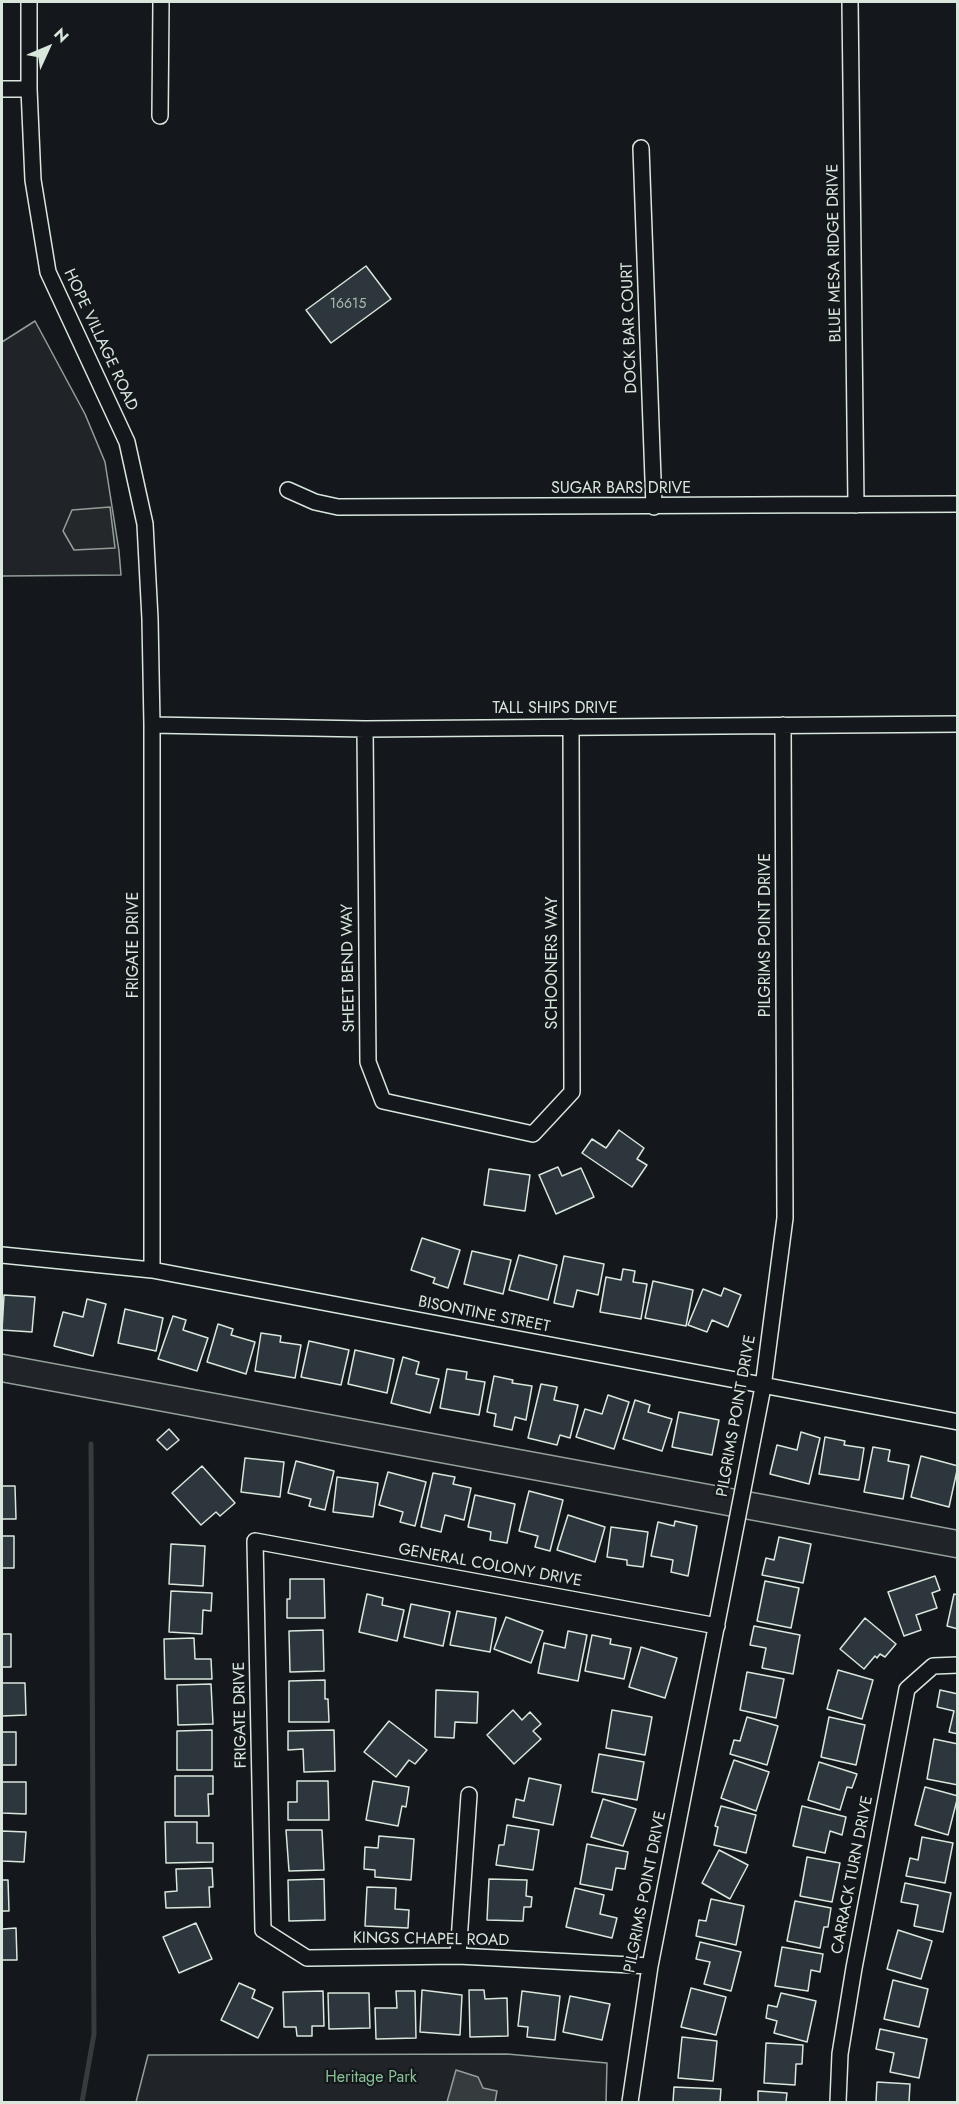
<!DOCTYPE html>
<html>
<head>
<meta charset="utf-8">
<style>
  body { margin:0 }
  #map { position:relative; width:959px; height:2104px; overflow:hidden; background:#14181c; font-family:Jost,sans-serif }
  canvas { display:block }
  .frame { position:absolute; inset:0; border:3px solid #d8e6dc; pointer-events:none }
  .north { position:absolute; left:18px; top:18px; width:60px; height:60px; -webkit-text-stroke:4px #14181c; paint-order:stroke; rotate:46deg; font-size:16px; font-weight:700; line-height:24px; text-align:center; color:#d8e6dc }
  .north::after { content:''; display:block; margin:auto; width:21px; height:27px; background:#d8e6dc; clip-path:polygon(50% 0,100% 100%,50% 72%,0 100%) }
</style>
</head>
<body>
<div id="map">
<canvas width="959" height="2104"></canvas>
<div class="frame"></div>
<div class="north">N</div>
</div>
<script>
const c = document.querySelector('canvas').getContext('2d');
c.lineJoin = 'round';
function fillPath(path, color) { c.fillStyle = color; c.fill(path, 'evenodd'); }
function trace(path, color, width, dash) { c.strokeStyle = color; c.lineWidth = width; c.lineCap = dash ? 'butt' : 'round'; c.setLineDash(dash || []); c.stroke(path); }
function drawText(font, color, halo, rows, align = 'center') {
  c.font = font + ' Jost,sans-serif'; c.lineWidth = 4.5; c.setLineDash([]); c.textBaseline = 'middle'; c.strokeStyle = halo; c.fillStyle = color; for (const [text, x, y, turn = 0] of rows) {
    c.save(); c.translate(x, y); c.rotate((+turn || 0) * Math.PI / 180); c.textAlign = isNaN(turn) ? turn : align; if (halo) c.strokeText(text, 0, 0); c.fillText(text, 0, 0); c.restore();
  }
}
const green = new Path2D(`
  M 35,321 L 85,414 L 105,462 L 119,551 L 121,575 L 2,576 L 2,342 Z
  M 2,1354 L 957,1530 L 957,1558 L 2,1382 Z
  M 507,2054 L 607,2063 L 606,2102 L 136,2102 L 148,2055 Z`);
fillPath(green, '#202428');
trace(green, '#939e99', 1.5);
const parking = new Path2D(`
  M 110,507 L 115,548 L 74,550 L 63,531 L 72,510 Z`);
fillPath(parking, '#24282b');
trace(parking, '#939e99', 1.5);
const water = new Path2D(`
  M 456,2070 L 478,2077 L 483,2088 L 497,2091 L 495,2102 L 447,2102 Z`);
fillPath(water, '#363b3e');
trace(water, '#939e99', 1.5);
trace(new Path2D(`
  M 82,2102 L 94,2034 L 91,1444`), '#363b3e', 5);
const building = new Path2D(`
  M 366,266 L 391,299 L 331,343 L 306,310 Z
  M 619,1130 L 644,1148 L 637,1159 L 647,1165 L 632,1187 L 582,1153 L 592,1139 L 606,1148 Z
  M 558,1167 L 562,1176 L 581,1168 L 594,1197 L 556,1214 L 539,1175 Z
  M 489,1169 L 530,1175 L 525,1211 L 484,1205 Z
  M 422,1238 L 460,1250 L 448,1288 L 433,1283 L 435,1278 L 411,1270 Z
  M 472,1251 L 511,1260 L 503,1294 L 464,1284 Z
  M 519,1255 L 557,1265 L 548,1300 L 509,1290 Z
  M 564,1256 L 604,1264 L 598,1295 L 577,1290 L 573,1307 L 554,1303 Z
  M 623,1269 L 635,1271 L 633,1282 L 647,1284 L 641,1319 L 600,1312 L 606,1277 L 621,1280 Z
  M 653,1281 L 693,1290 L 686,1326 L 645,1318 Z
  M 724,1288 L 741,1295 L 728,1327 L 712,1320 L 707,1332 L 688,1325 L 703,1289 L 721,1296 Z
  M 4,1295 L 35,1297 L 32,1332 L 2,1330 Z
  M 87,1299 L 106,1304 L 93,1356 L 54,1346 L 63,1312 L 83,1317 Z
  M 125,1309 L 163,1318 L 156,1351 L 118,1343 Z
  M 173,1316 L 186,1320 L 183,1330 L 208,1338 L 197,1371 L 158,1359 Z
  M 218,1324 L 233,1329 L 231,1335 L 255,1342 L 246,1374 L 207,1362 Z
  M 261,1333 L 281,1336 L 280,1342 L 301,1345 L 295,1378 L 255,1371 Z
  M 309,1341 L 349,1350 L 341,1385 L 301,1377 Z
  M 355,1350 L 394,1359 L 387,1393 L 348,1384 Z
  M 403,1357 L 419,1362 L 416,1374 L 439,1379 L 430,1413 L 391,1403 Z
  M 447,1369 L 467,1372 L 466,1379 L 485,1382 L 479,1415 L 440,1408 Z
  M 494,1376 L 513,1380 L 512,1383 L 532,1386 L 526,1420 L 515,1417 L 512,1430 L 494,1426 L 496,1414 L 487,1412 Z
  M 541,1384 L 557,1387 L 554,1400 L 578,1405 L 570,1438 L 560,1435 L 557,1445 L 528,1438 Z
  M 608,1395 L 629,1402 L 614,1449 L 576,1437 L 585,1409 L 602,1414 Z
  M 635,1400 L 650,1405 L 648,1412 L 672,1419 L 662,1451 L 623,1439 Z
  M 679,1412 L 719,1420 L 712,1455 L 672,1447 Z
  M 169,1429 L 179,1440 L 167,1450 L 157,1440 Z
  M 801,1432 L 820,1438 L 809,1484 L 770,1474 L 777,1445 L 797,1450 Z
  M 825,1437 L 845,1441 L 844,1445 L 864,1448 L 859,1480 L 819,1474 Z
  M 873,1447 L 890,1450 L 888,1461 L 909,1465 L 903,1499 L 864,1492 Z
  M 921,1456 L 958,1466 L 949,1507 L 911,1497 Z
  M 245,1458 L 284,1462 L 280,1497 L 241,1492 Z
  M 296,1461 L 334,1471 L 325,1510 L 309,1506 L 311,1499 L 288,1493 Z
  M 202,1466 L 235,1503 L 220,1516 L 216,1512 L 201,1525 L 172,1493 Z
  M 388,1472 L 426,1482 L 415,1526 L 400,1522 L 403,1512 L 379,1505 Z
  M 433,1473 L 455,1477 L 453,1484 L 471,1488 L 464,1520 L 445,1515 L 441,1532 L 421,1527 Z
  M 337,1477 L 378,1483 L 373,1517 L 333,1512 Z
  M 2,1486 L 15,1486 L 16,1519 L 2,1519 Z
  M 529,1491 L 563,1500 L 550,1551 L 535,1547 L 538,1536 L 519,1531 Z
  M 475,1495 L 515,1504 L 507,1543 L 490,1540 L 491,1532 L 468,1527 Z
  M 568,1515 L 605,1527 L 595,1562 L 557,1550 Z
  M 675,1521 L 697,1526 L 688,1576 L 671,1572 L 673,1560 L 651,1556 L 658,1522 L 674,1526 Z
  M 611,1527 L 648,1532 L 643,1567 L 627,1565 L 627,1560 L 607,1557 Z
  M 2,1536 L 14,1536 L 14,1568 L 2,1568 Z
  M 779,1537 L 811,1544 L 803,1583 L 762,1575 L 766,1558 L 774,1560 Z
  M 171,1544 L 205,1546 L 203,1586 L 169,1584 Z
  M 935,1576 L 940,1590 L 932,1593 L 937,1608 L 916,1615 L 921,1630 L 904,1636 L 888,1592 Z
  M 290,1579 L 324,1579 L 325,1618 L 287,1618 L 287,1599 L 290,1599 Z
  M 765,1581 L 799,1588 L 791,1628 L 757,1621 Z
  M 171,1591 L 212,1593 L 211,1611 L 203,1610 L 202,1634 L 169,1632 Z
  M 367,1594 L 383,1598 L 382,1605 L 404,1610 L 397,1641 L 359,1632 Z
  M 954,1594 L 958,1595 L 958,1629 L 947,1626 Z
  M 411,1604 L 450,1612 L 443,1646 L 404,1637 Z
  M 457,1611 L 496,1618 L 490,1652 L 450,1645 Z
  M 506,1617 L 543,1631 L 531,1663 L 494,1649 Z
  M 865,1618 L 896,1644 L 885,1657 L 880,1654 L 877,1658 L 875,1656 L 864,1669 L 840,1649 Z
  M 754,1626 L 800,1635 L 793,1674 L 762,1668 L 766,1648 L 750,1645 Z
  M 323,1630 L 324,1671 L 290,1672 L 289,1631 Z
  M 568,1631 L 587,1635 L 578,1681 L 538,1673 L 544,1643 L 565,1648 Z
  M 2,1634 L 11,1634 L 11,1667 L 2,1667 Z
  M 592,1635 L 611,1639 L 610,1644 L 631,1648 L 624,1679 L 585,1671 Z
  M 194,1638 L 195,1659 L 211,1659 L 212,1679 L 165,1679 L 164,1639 Z
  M 641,1647 L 677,1658 L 665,1698 L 629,1687 Z
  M 838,1670 L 873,1680 L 862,1719 L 827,1709 Z
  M 747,1672 L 784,1679 L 776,1718 L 740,1710 Z
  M 325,1680 L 325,1699 L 328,1699 L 329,1722 L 289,1722 L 289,1681 Z
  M 2,1683 L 25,1683 L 26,1715 L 2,1716 Z
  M 211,1684 L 213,1724 L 178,1725 L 177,1685 Z
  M 436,1690 L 478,1692 L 477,1723 L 455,1722 L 454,1738 L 435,1737 Z
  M 940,1690 L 958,1694 L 958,1734 L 949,1732 L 954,1711 L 937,1707 Z
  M 513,1710 L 522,1720 L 530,1712 L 541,1724 L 533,1731 L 541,1739 L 514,1764 L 487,1735 Z
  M 612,1710 L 652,1717 L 645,1755 L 606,1748 Z
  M 747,1717 L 778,1726 L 767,1765 L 730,1754 L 734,1740 L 740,1741 Z
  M 829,1717 L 865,1725 L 856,1765 L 821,1757 Z
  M 389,1721 L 427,1750 L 415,1764 L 409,1760 L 396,1777 L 364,1752 Z
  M 212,1730 L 212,1770 L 177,1770 L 177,1731 Z
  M 334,1730 L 335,1771 L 304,1772 L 303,1749 L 288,1750 L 288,1731 Z
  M 2,1732 L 16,1732 L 16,1765 L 2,1765 Z
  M 934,1739 L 958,1744 L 958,1785 L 927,1779 Z
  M 599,1754 L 644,1762 L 637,1800 L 592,1792 Z
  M 734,1760 L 769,1772 L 756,1811 L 721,1798 Z
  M 819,1762 L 857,1774 L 852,1788 L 847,1787 L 840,1810 L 808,1800 Z
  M 175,1776 L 213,1776 L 213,1794 L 208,1794 L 209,1816 L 175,1816 Z
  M 529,1778 L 561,1785 L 553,1825 L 513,1817 L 516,1799 L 524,1801 Z
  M 297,1781 L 328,1781 L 329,1820 L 288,1820 L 288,1802 L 297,1802 Z
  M 373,1781 L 409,1787 L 406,1807 L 402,1806 L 398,1826 L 366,1820 Z
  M 2,1782 L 26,1782 L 26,1814 L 2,1813 Z
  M 925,1787 L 958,1796 L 948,1835 L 915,1825 Z
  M 603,1799 L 636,1809 L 623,1846 L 591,1837 Z
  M 721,1806 L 756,1815 L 746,1853 L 714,1845 L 718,1827 L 715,1826 Z
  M 802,1806 L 846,1817 L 842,1835 L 830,1831 L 825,1853 L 793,1846 Z
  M 165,1822 L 197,1822 L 197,1843 L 213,1843 L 213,1862 L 166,1863 Z
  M 507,1825 L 539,1830 L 533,1870 L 496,1865 L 499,1845 L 504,1845 Z
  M 286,1830 L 322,1830 L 324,1870 L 289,1871 Z
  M 2,1831 L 26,1832 L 24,1862 L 2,1861 Z
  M 379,1836 L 414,1839 L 411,1880 L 375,1877 L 375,1870 L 364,1869 L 365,1847 L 378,1848 Z
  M 922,1837 L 953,1843 L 945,1883 L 906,1876 L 910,1858 L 918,1860 Z
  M 587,1844 L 628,1852 L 625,1869 L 616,1868 L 612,1890 L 580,1884 Z
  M 719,1850 L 748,1865 L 730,1899 L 702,1883 Z
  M 807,1857 L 840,1863 L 832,1902 L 800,1896 Z
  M 212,1868 L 213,1887 L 209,1887 L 210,1907 L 166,1908 L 165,1892 L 177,1891 L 176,1869 Z
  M 324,1879 L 325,1920 L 289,1921 L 288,1880 Z
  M 489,1879 L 527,1880 L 526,1896 L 532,1897 L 531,1907 L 524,1907 L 523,1921 L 487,1920 Z
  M 2,1880 L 8,1880 L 9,1911 L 2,1911 Z
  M 905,1883 L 951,1893 L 943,1932 L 914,1926 L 918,1905 L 901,1902 Z
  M 367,1887 L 396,1888 L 395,1909 L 409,1910 L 408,1928 L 365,1926 Z
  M 575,1888 L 604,1895 L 600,1914 L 617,1918 L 612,1938 L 566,1927 Z
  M 711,1899 L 744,1906 L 736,1945 L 696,1936 L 699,1920 L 706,1921 Z
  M 795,1901 L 831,1908 L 828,1927 L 824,1927 L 820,1948 L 787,1941 Z
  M 196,1923 L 212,1959 L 179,1973 L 163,1937 Z
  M 16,1928 L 17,1960 L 2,1960 L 2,1929 Z
  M 898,1930 L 932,1941 L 921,1979 L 887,1969 Z
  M 700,1942 L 741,1952 L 731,1991 L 704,1984 L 710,1962 L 696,1959 Z
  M 782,1947 L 823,1954 L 820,1972 L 811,1970 L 808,1991 L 775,1986 Z
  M 893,1980 L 928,1989 L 919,2027 L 884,2019 Z
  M 239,1983 L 255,1990 L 252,1998 L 273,2008 L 258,2038 L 221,2020 Z
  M 691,1988 L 726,1997 L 716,2035 L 681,2027 Z
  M 422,1990 L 462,1995 L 460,2035 L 420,2032 Z
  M 469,1990 L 484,1990 L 485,1999 L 507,1998 L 508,2036 L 470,2037 Z
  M 323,1991 L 324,2026 L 312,2026 L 312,2036 L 297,2036 L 296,2027 L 284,2027 L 283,1992 Z
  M 396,1991 L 415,1991 L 416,2038 L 376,2039 L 375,2008 L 397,2008 Z
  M 522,1991 L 560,1996 L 555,2040 L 527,2037 L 528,2027 L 518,2026 Z
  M 328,1993 L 369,1993 L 370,2028 L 329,2029 Z
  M 781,1993 L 816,2001 L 807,2042 L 774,2033 L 777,2021 L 766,2018 L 768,2005 L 777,2007 Z
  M 570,1996 L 610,2004 L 602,2040 L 563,2032 Z
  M 880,2029 L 927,2039 L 919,2078 L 890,2072 L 894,2053 L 876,2049 Z
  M 682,2037 L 717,2041 L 713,2081 L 678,2078 Z
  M 766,2043 L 803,2045 L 802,2064 L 796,2064 L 795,2085 L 764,2083 Z
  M 877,2082 L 910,2084 L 909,2102 L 915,2102 L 876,2102 Z
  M 674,2087 L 721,2089 L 720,2102 L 673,2102 Z
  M 758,2091 L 787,2093 L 786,2102 L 758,2102 Z`);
fillPath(building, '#2c363c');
trace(building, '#d8e6dc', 1.5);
const street = new Path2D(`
  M 29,2 L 29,89 L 33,180 L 48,272 L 127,442 L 145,524 L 150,619 L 152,725 L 152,1270
  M 850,2 L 856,505
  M 2,89 L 29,89
  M 160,116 L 161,2
  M 641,148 L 654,507
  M 288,490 L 315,502 L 338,507 L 958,504
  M 152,725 L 365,729 L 958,724
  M 365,729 L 368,1062 L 383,1101 L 533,1134 L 572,1092 L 571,727
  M 2,1255 L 152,1270 L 958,1422
  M 458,1956 L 469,1795
  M 650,1966 L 458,1956 L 307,1958 L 263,1930 L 255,1541 L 717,1626
  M 630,2102 L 650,1966 L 763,1387 L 785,1218 L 783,725
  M 838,2102 L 840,2054 L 854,1968 L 907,1689 L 933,1666 L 958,1665`);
trace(street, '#d8e6dc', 18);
trace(street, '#14181c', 15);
drawText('14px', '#adbab4', null, [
  ["16615",348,305]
]);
drawText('16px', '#d8e6dc', '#14181c', [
  ["BLUE MESA RIDGE DRIVE",835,253,-91],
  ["DOCK BAR COURT",630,328,-92],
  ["HOPE VILLAGE ROAD",100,340,65],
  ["SUGAR BARS DRIVE",621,489],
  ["TALL SHIPS DRIVE",555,709],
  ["PILGRIMS POINT DRIVE",766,935,-90],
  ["FRIGATE DRIVE",134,945,-90],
  ["SCHOONERS WAY",553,963,-90],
  ["SHEET BEND WAY",349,968,-91],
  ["BISONTINE STREET",484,1315,11],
  ["PILGRIMS POINT DRIVE",737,1416,-80],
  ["GENERAL COLONY DRIVE",490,1566,10],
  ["FRIGATE DRIVE",241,1715,-91],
  ["CARRACK TURN DRIVE",853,1875,-79],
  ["PILGRIMS POINT DRIVE",646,1892,-79],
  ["KINGS CHAPEL ROAD",431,1940,1]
]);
drawText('16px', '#8ac095', '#14181c', [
  ["Heritage Park",371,2078]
]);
</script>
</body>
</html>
